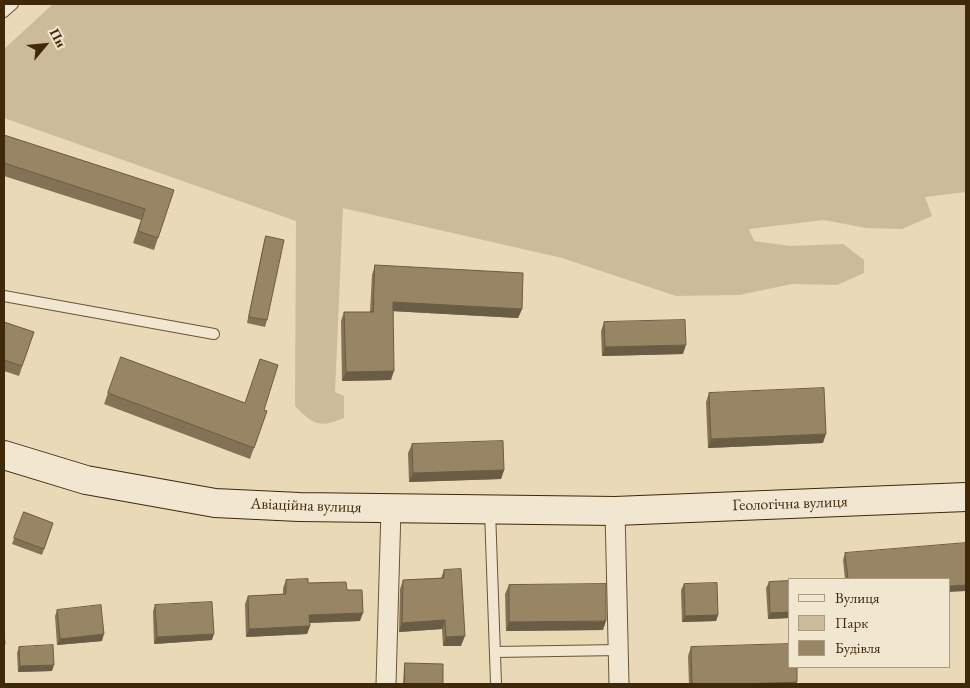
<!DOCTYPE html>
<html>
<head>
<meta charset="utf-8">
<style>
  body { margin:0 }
  #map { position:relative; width:970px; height:688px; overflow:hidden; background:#e9d9b7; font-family:"EB Garamond",serif }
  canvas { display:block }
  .frame { position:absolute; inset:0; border:5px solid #402909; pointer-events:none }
  .legend { position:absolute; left:788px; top:578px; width:162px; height:90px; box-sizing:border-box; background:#f1e6d0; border:1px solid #aa9a80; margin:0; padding:6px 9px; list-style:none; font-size:15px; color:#402909 }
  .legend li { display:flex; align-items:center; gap:10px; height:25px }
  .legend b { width:25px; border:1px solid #aa9a80 }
  .north { position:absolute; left:20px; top:20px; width:50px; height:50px; -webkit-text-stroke:4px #f1e6d0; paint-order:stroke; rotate:62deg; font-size:14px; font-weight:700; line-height:20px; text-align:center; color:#402909 }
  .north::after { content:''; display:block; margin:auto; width:18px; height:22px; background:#402909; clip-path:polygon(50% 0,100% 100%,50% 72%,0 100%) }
</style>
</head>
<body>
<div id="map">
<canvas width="970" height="688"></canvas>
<div class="frame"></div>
<ul class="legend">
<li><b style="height:6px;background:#f1e6d0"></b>Вулиця</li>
<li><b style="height:14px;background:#cb9"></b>Парк</li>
<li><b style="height:14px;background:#988563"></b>Будівля</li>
</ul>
<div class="north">Пн</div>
</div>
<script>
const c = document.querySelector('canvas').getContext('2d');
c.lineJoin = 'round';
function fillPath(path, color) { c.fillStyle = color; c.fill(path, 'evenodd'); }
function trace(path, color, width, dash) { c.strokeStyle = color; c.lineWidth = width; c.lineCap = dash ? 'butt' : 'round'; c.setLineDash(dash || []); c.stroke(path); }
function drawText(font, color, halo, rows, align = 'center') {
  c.font = font + ' "EB Garamond",serif'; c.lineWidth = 4.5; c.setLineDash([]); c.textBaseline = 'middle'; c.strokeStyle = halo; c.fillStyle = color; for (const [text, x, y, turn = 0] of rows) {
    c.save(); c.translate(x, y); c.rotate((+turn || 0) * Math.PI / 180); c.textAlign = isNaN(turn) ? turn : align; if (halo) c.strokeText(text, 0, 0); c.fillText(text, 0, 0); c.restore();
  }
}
fillPath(new Path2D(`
  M 53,4 L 966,4 L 966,192 L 925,197 L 932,216 L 902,229 L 866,228 L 824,220 L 749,229 L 754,241 L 790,246 L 843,244 L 864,260 L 864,273 L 837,285 L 792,284 L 739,295 L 676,296 L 562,258 L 343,208 L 335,392 L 344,396 L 344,418 C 318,429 313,424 295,406 L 296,221 L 4,118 L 4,49 Z`), '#cb9');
const lane = new Path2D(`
  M 4,12 L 13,4
  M 4,296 L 214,334
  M 490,510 L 496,684
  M 495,652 L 619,650`);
const street = new Path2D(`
  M 615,511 L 619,684
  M 386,684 L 391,509`);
const secondary = new Path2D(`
  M 4,455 L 86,480 L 215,503 L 299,507 L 615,511 L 966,497`);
trace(lane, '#6a5534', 12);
trace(street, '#6a5534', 21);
trace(secondary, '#402909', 30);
trace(lane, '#f1e6d0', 10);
trace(street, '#f1e6d0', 19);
trace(secondary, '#f1e6d0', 28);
fillPath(new Path2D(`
  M 4,135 L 174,190 L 154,250 L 133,243 L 141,220 L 4,176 Z
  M 266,236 L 267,320 L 265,327 L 247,323 L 264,242 Z
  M 375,265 L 522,309 L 518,318 L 393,311 L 391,380 L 342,381 L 341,321 L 344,312 L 370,312 L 372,275 Z
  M 4,322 L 34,332 L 19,376 L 4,371 Z
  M 604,322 L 683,354 L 602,356 L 601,331 Z
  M 121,357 L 245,403 L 260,359 L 264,410 L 267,411 L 250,459 L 104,404 Z
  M 709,393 L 823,443 L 708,448 L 706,402 Z
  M 412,444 L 504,470 L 501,479 L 409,482 L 408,453 Z
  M 24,512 L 53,523 L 42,555 L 12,544 Z
  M 845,553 L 949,579 L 845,579 L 843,560 Z
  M 444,570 L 461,646 L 443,646 L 442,629 L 399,632 L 400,589 L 403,580 L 441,578 Z
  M 286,580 L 308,583 L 347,590 L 360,621 L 310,623 L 310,626 L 307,634 L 246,637 L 245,604 L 248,596 L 283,594 L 283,588 Z
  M 789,581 L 789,618 L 768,619 L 766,588 L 769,582 Z
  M 684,584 L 718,615 L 716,621 L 682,622 L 681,590 Z
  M 509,585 L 603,630 L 506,631 L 505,594 Z
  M 155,605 L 212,640 L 154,644 L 153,611 Z
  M 57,610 L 102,641 L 57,645 L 55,616 Z
  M 19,647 L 52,671 L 18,672 L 17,653 Z
  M 691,647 L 796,684 L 689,684 L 688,656 Z
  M 405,663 L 443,684 L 403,684 L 404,667 Z`), '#837255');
fillPath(new Path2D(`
  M 393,302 L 522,309 L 518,318 L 390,311 Z
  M 686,345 L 683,354 L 602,356 L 605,347 Z
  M 394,371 L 391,380 L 342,381 L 346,372 Z
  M 826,434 L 823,443 L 708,448 L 711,439 Z
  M 504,470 L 501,479 L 409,482 L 413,473 Z
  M 966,585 L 966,591 L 949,592 L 949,586 Z
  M 789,612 L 789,618 L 768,619 L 770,613 Z
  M 363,613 L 360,621 L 306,623 L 309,615 Z
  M 718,615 L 716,621 L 682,622 L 685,616 Z
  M 445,620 L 442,629 L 399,632 L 402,623 Z
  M 606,621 L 603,630 L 506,631 L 509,622 Z
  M 310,626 L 307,634 L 246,637 L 249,629 Z
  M 104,634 L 102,641 L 57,645 L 60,639 Z
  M 214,634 L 212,640 L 154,644 L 157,637 Z
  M 465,636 L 461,646 L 443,646 L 446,637 Z
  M 54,665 L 52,671 L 18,672 L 20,666 Z
  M 797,682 L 796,684 L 739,684 Z`), '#6a5d45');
const building = new Path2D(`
  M 4,135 L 174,190 L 158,238 L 138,231 L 145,209 L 4,163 Z
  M 266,236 L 284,240 L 267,320 L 249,317 Z
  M 375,265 L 523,273 L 522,309 L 393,302 L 394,371 L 346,372 L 344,312 L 373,312 Z
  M 685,320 L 686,345 L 605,347 L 604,322 Z
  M 4,322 L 34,332 L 22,366 L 4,360 Z
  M 121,357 L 245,403 L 260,359 L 278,365 L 264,410 L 267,411 L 254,448 L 108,393 Z
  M 824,388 L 826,434 L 711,439 L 709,393 Z
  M 503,441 L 504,470 L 413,473 L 412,444 Z
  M 24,512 L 53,523 L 44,549 L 14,538 Z
  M 966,543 L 966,585 L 949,586 L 949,579 L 848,579 L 845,553 Z
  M 461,569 L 465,636 L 446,637 L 445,620 L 402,623 L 403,580 L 444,578 L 444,570 Z
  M 308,579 L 308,583 L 346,582 L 347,590 L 362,590 L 363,613 L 309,615 L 310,626 L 249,629 L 248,596 L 286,594 L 286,580 Z
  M 789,581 L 789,612 L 770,613 L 769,582 Z
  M 717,583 L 718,615 L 685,616 L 684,584 Z
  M 606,584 L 606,621 L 509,622 L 509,585 Z
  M 212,602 L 214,634 L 157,637 L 155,605 Z
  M 101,605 L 104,634 L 60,639 L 57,610 Z
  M 4,632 L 5,644 L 4,644 Z
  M 789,644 L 789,667 L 797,667 L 797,682 L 739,684 L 692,684 L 691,647 Z
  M 53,645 L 54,665 L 20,666 L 19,647 Z
  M 405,663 L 443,664 L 443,684 L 405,684 Z`);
fillPath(building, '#988563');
trace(building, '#6a5d45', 1);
drawText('16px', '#402909', '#f1e6d0', [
  ["Геологічна вулиця",790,504,-2],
  ["Авіаційна вулиця",306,506,2]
]);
</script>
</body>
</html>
